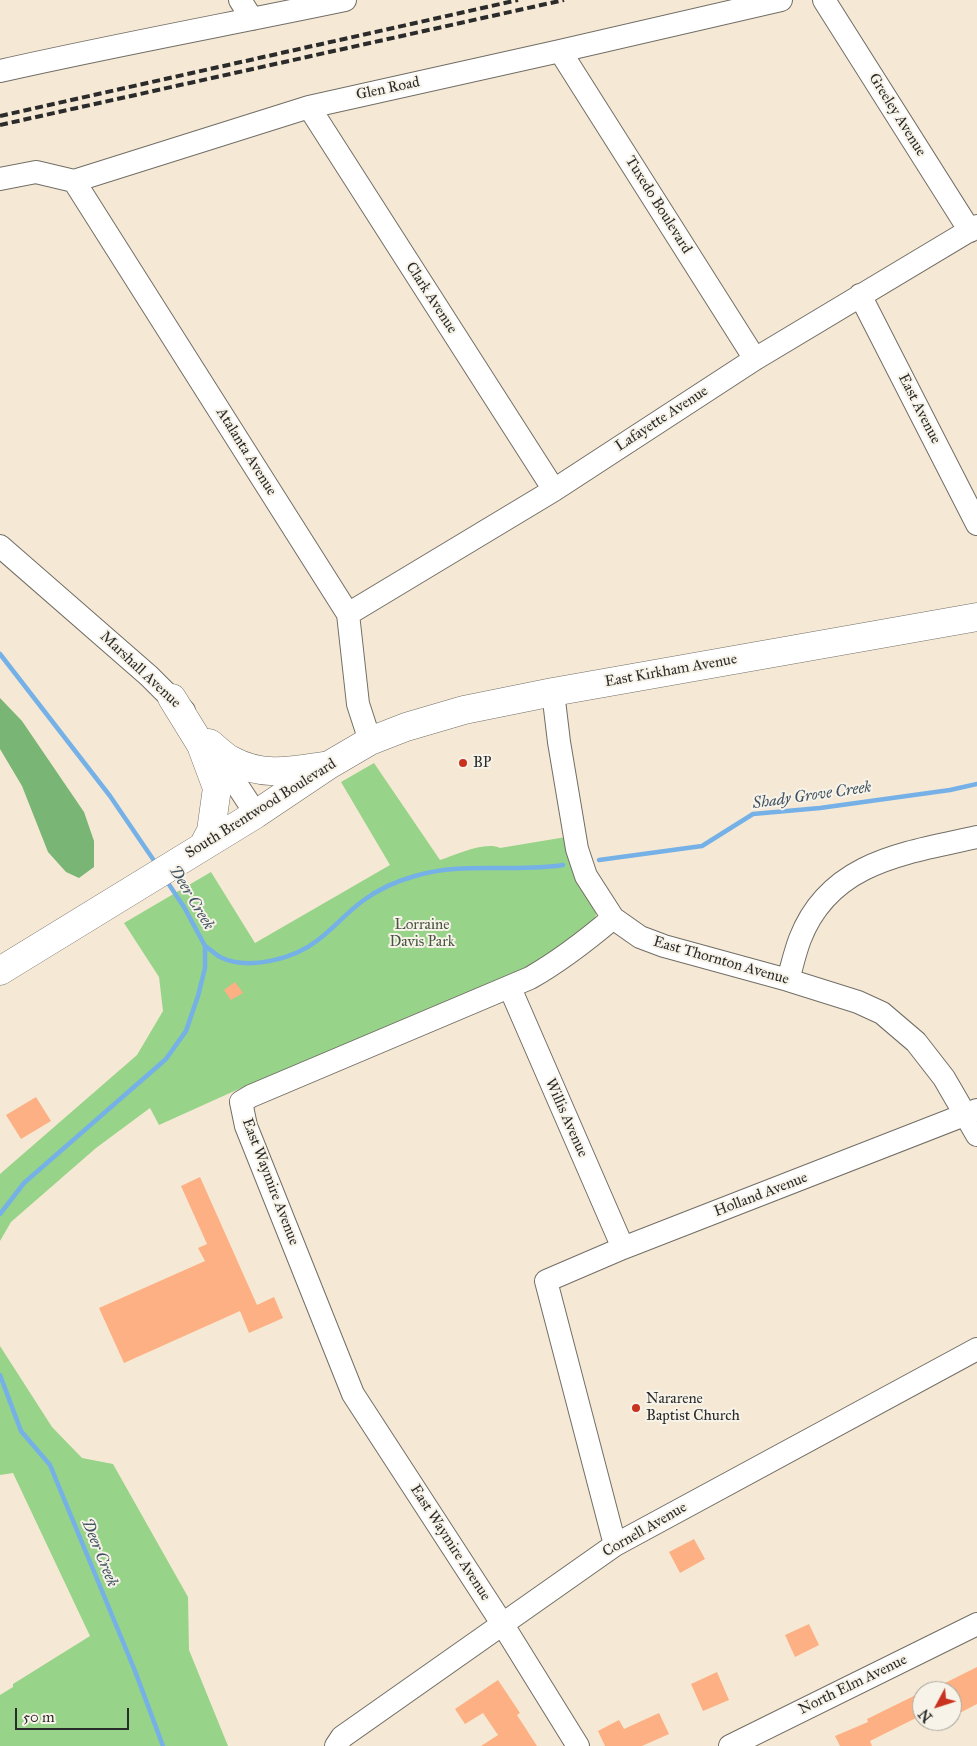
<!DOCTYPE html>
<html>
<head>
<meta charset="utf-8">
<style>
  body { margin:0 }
  #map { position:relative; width:977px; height:1746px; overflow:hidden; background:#f5e9d5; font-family:"IM FELL Great Primer",serif }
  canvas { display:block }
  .north { position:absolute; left:912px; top:1681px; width:50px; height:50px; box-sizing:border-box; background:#f7f3e8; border:1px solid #a5a39c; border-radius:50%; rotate:230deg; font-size:14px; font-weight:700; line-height:20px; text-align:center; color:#2b2b2b }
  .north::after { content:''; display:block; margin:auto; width:18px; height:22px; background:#c8321e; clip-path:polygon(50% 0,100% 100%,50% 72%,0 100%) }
  .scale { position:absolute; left:15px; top:1708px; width:114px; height:22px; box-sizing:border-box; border:2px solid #2b2b2b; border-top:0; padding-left:6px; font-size:15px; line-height:18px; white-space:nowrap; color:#2b2b2b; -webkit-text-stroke:4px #f7f3e8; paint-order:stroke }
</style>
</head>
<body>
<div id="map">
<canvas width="977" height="1746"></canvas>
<div class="north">N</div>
<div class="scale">50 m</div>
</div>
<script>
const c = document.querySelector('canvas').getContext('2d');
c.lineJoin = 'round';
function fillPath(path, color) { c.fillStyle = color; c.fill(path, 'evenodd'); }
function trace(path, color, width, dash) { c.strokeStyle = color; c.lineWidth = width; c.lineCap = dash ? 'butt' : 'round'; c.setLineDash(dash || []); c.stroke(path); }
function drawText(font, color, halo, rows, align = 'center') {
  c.font = font + ' "IM FELL Great Primer",serif'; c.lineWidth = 4; c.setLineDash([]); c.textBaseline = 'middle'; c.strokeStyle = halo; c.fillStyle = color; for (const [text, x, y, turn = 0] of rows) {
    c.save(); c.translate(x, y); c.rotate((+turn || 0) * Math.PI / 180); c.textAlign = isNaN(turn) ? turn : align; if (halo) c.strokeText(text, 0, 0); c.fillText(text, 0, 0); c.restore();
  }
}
fillPath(new Path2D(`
  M 374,763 L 440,860 C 456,855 485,841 500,848 L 566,837 L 596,913 L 595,920 L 552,957 L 263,1081 L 241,1088 L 159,1125 L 150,1108 L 96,1148 L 11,1222 L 0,1241 L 0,1174 L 137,1055 L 163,1011 L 159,977 L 124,923 L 211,872 L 255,943 L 390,865 L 341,782 Z
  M 0,1346 L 52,1427 L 82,1458 L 113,1464 L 188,1597 L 189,1650 L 228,1746 L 0,1746 L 0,1695 L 13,1687 L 13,1684 L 90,1636 L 13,1473 L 0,1475 Z`), '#97d388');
fillPath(new Path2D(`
  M 0,698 L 22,721 L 84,812 L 94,841 L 94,867 L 79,878 L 66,872 L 48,852 L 22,786 L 0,749 Z`), '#79b574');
trace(new Path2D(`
  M 0,654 L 110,796 L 157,865
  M 599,860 L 702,846 L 753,814 L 820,808 L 950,790 L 977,784
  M 205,946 C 210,949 215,954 220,957 C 248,971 294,959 318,940 C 334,928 347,912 364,900 C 379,889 397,881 415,876 C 463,861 514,873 563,865
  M 0,1214 L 24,1183 L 166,1059 L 186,1031 L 198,996 L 205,968 L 205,946 L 184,907 L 166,880
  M 0,1375 L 21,1431 L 50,1465 L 135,1671 L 163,1746`), '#75b1e7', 4.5);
fillPath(new Path2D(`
  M 235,982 L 243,993 L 231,1000 L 224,990 Z
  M 36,1097 L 51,1121 L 21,1139 L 6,1115 Z
  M 200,1177 L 257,1305 L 274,1297 L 283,1318 L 249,1333 L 240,1311 L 124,1363 L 99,1308 L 205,1261 L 198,1248 L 207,1244 L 181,1186 Z
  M 694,1539 L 705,1559 L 680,1573 L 669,1552 Z
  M 809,1624 L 819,1645 L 795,1657 L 785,1635 Z
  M 977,1667 L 977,1704 L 952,1717 L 952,1691 L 929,1691 Z
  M 717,1672 L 729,1700 L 703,1711 L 691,1684 Z
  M 498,1680 L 520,1713 L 517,1715 L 537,1746 L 481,1746 L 498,1735 L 483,1713 L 465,1724 L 455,1709 Z
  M 922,1692 L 922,1715 L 870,1741 L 872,1746 L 840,1746 L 835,1736 L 868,1722 L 867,1719 Z
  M 659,1713 L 669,1734 L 642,1746 L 605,1746 L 598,1731 L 619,1720 L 624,1729 Z`), '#fdb083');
const minor = new Path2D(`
  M 240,0 L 252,19
  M 824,0 L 970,231
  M 560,51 L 755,359
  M 0,71 C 115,45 230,24 345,0
  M 309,107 L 554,490
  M 0,179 L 36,172 L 74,181 L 309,107 L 560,51 L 781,0
  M 74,181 L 348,614 L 358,704 L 370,741
  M 860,295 L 977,524
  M 0,546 L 149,676 L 184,711
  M 348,614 L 554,490 L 755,359 L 977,226
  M 553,692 L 559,742 L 577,849 L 586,876 L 613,918 L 640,937 L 664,946 L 788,980 L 858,1002 L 882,1013 L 916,1042 L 944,1078 L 977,1135
  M 214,750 L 256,814
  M 788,980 C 792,966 795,952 800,939 C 830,861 906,853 977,837
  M 510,988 L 623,1248
  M 615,1545 L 546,1281 L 623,1248 L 977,1110
  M 336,1746 L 342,1737 L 615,1545 L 977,1349
  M 578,1746 L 503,1625 L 353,1394 L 246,1126 L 241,1102 L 251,1096 L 530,978 C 560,961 587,940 613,918
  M 730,1746 L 977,1624`);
const major = new Path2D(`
  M 172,698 L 201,745 L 217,788 L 211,831 L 203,846
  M 209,743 C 216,748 223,756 231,760 C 262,777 290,771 323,766
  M 0,971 L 256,814 L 329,765 L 370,741 L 406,727 L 464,710 L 553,692 L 977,617`);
trace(minor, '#726e66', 24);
trace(major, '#726e66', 29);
trace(minor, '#fff', 22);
trace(major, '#fff', 28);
trace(new Path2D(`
  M 0,116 L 518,0
  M 0,125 L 564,0`), '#2b2b2b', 4, [8, 4]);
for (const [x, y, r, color] of [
  [463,763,5,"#c8321e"],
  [636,1408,5,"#c8321e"]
]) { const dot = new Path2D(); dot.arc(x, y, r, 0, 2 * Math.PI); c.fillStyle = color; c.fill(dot); trace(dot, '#f7f3e8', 2); }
drawText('15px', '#2b2b2b', '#f7f3e8', [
  ["Glen Road",388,89,-12],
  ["Greeley Avenue",897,115,58],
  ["Tuxedo Boulevard",658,205,58],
  ["Clark Avenue",431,298,57],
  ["East Avenue",919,409,63],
  ["Lafayette Avenue",662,419,-33],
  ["Atalanta Avenue",246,452,58],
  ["Marshall Avenue",140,670,43],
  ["East Kirkham Avenue",671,671,-10],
  ["South Brentwood Boulevard",261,809,-32],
  ["East Thornton Avenue",721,961,16],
  ["Willis Avenue",566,1118,66],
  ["East Waymire Avenue",270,1182,69],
  ["Holland Avenue",761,1195,-21],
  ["Cornell Avenue",645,1530,-30],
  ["East Waymire Avenue",450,1543,57],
  ["North Elm Avenue",853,1685,-26]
]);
drawText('15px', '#2b2b2b', '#f7f3e8', [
  ["BP",473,763],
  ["Nararene",646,1399],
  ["Baptist Church",646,1416]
], 'left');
drawText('15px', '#465542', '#f7f3e8', [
  ["Lorraine",422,925],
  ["Davis Park",422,942]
]);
drawText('italic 16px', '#415363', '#f7f3e8', [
  ["Shady Grove Creek",812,796,-8],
  ["Deer Creek",191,898,59],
  ["Deer Creek",99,1553,68]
]);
</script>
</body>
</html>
